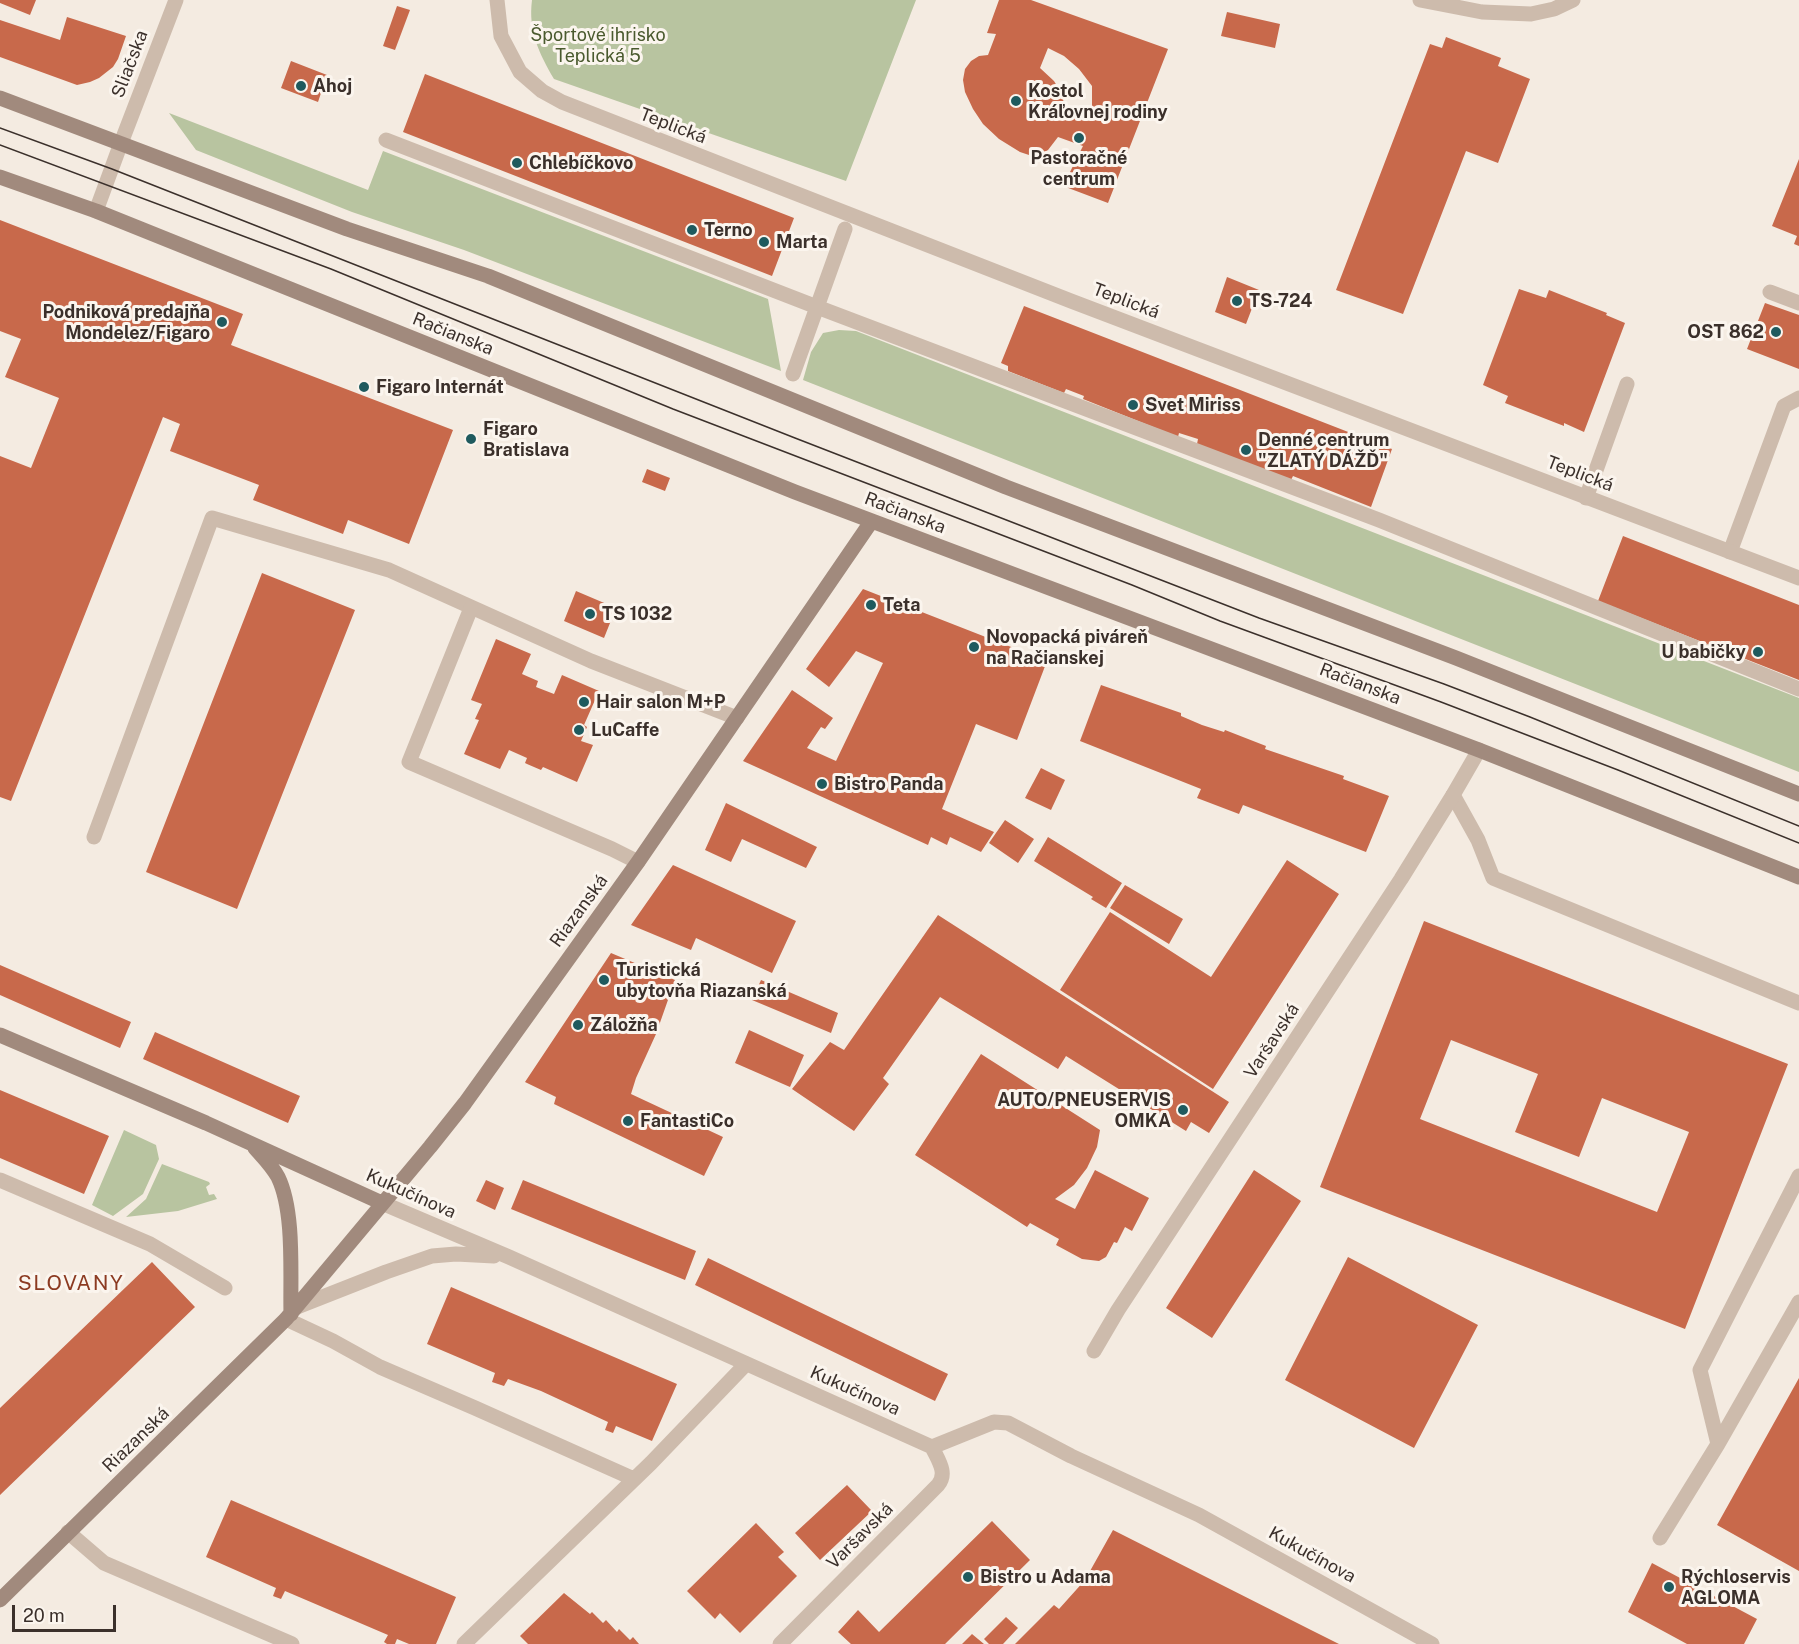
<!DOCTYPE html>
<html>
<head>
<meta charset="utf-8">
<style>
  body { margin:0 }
  #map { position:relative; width:1799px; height:1644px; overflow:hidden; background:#f4ebe1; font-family:"Public Sans",sans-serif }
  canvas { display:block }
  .scale { position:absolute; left:12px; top:1605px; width:104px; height:27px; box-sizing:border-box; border:3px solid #3b302b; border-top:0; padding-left:8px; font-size:18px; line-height:21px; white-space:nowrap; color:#3b302b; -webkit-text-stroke:4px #fbf5ee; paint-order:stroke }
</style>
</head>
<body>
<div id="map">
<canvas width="1799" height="1644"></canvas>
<div class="scale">20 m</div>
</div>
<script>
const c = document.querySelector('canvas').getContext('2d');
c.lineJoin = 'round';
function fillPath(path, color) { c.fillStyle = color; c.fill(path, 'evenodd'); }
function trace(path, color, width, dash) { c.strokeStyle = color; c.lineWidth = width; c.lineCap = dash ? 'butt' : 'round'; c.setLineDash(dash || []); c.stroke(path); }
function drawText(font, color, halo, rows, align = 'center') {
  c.font = font + ' "Public Sans",sans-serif'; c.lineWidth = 6; c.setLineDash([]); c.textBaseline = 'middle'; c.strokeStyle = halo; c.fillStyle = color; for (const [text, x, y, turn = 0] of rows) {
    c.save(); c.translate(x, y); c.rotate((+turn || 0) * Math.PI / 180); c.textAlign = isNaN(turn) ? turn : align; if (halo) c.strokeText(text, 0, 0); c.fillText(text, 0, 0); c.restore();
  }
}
fillPath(new Path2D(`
  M 532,0 L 916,0 L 846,181 L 554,79 C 539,53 528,31 532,0 Z
  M 169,113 L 368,190 L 383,151 L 768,299 L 781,371 L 464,250 L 352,212 L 196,150 Z
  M 839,330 L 856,331 L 1799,698 L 1799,772 L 803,380 L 811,352 L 823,333 Z
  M 124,1130 L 156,1145 L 159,1159 L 143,1194 L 113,1216 L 92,1205 Z
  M 162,1164 L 209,1182 L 210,1184 L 206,1187 L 209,1195 L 214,1194 L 217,1199 L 178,1211 L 126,1217 L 146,1199 Z`), '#b8c4a0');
fillPath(new Path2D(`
  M 0,0 L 36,0 L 30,15 L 0,3 Z
  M 999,0 L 1031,0 L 1168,49 L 1108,203 L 1063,186 L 1083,146 L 1058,137 L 1048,150 L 1035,157 L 1020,152 L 999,139 L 983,124 L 973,109 L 965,92 L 963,80 L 965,69 L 971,61 L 979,56 L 988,55 L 996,34 L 987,33 ZM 1048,48 L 1064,56 L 1079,69 L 1092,86 L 1092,120 L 1065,109 L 1062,94 L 1054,81 L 1040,68 Z
  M 397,6 L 410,10 L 395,50 L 383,46 Z
  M 1227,12 L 1280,24 L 1275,48 L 1221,36 Z
  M 67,17 L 126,36 L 118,59 L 113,67 L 99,78 L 90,82 L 77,85 L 0,57 L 0,20 L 60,40 Z
  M 1446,37 L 1501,58 L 1498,66 L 1530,79 L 1498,163 L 1466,151 L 1403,314 L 1336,290 L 1430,44 L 1442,48 Z
  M 291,61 L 327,75 L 318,102 L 281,88 Z
  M 425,74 L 794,218 L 772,276 L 403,132 Z
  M 1799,159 L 1799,246 L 1794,244 L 1797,236 L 1772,226 Z
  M 0,220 L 243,314 L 231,345 L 453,430 L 409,544 L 348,520 L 343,534 L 253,500 L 259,485 L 170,451 L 180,424 L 163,417 L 11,801 L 0,797 L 0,456 L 31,468 L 59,398 L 5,377 L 21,339 L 0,331 Z
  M 1227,277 L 1259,290 L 1246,324 L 1215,312 Z
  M 1519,289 L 1546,298 L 1549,290 L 1607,313 L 1606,315 L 1625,323 L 1584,432 L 1564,423 L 1564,426 L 1505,403 L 1508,396 L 1483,385 Z
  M 1765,303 L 1799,315 L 1799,369 L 1747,349 Z
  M 1024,306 L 1392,449 L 1371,507 L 1293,476 L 1291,480 L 1197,444 L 1198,439 L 1179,433 L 1178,437 L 1083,399 L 1084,396 L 1066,389 L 1064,393 L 1008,371 L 1008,366 L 1001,363 Z
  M 647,469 L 670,478 L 665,491 L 642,482 Z
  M 1623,536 L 1799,605 L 1799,680 L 1598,601 Z
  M 262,573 L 355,610 L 237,909 L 146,872 Z
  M 863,589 L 1047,661 L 1017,740 L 976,724 L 942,809 L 994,832 L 981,852 L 950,837 L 947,845 L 931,837 L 928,845 L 743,761 L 792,690 L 833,718 L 825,729 L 821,727 L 807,748 L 836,761 L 883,663 L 856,651 L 829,687 L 806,669 Z
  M 576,591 L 616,608 L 604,638 L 564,621 Z
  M 496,639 L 531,654 L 522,674 L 538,681 L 536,687 L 554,694 L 562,675 L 599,691 L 584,725 L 587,727 L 581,741 L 593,745 L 577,782 L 543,767 L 541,770 L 527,764 L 525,763 L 527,758 L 509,750 L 500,769 L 464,754 L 479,720 L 475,719 L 482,704 L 471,700 Z
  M 1101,685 L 1181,713 L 1181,716 L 1202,725 L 1224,732 L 1225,730 L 1266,746 L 1265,749 L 1344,776 L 1343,779 L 1389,796 L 1366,852 L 1243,805 L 1239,814 L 1197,798 L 1201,789 L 1080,741 Z
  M 1041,768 L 1065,780 L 1051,810 L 1025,798 Z
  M 726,803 L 817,847 L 806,868 L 742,839 L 731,862 L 705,850 Z
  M 1005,820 L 1034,839 L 1018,863 L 989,843 Z
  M 1048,837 L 1122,883 L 1106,908 L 1091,899 L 1093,897 L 1034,861 Z
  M 1287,860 L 1339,894 L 1213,1089 L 1060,990 L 1110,912 L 1211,977 Z
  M 673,865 L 796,921 L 772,973 L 696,938 L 691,950 L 631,925 Z
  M 1125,885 L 1183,919 L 1169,944 L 1110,908 Z
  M 938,915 L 1229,1102 L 1209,1133 L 1191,1122 L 1186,1131 L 1066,1056 L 1058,1069 L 940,997 L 883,1078 L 889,1084 L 854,1131 L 792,1089 L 830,1042 L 844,1050 Z
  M 1424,921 L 1788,1064 L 1685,1329 L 1320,1187 ZM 1451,1040 L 1538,1074 L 1515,1132 L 1579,1157 L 1602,1098 L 1689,1132 L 1657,1212 L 1420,1119 Z
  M 611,953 L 675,980 L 656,1034 L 636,1078 L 631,1094 L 723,1137 L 704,1176 L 554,1104 L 556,1097 L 525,1082 Z
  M 0,965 L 131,1022 L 120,1048 L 0,995 Z
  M 761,980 L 838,1013 L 831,1033 L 752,1000 Z
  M 749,1030 L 804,1055 L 790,1087 L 735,1063 Z
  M 155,1032 L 300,1096 L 288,1123 L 143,1059 Z
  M 981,1054 L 1100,1130 L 1097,1147 L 1087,1168 L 1074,1185 L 1055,1199 L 1075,1209 L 1095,1170 L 1149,1198 L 1132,1231 L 1125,1227 L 1117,1243 L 1114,1242 L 1106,1257 L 1099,1261 L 1082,1259 L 1056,1245 L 1059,1239 L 1030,1223 L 1027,1227 L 915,1155 Z
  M 0,1090 L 109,1136 L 84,1194 L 0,1158 Z
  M 1254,1170 L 1301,1201 L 1212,1338 L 1166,1308 Z
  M 486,1180 L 504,1188 L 495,1210 L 476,1201 Z
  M 523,1180 L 696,1251 L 685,1280 L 511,1209 Z
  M 1348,1257 L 1478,1325 L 1414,1448 L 1285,1380 Z
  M 708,1258 L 948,1374 L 935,1401 L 695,1285 Z
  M 152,1262 L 195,1307 L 0,1495 L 0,1408 Z
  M 451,1287 L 677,1384 L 652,1441 L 616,1426 L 613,1433 L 605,1430 L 608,1422 L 541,1391 L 508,1379 L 504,1386 L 492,1382 L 495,1373 L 427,1344 Z
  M 1799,1378 L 1799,1571 L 1717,1525 Z
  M 847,1485 L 872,1511 L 820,1560 L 795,1533 Z
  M 231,1500 L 456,1597 L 436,1644 L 409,1644 L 397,1639 L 395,1644 L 387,1644 L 384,1642 L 388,1635 L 285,1591 L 281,1599 L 273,1596 L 276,1588 L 206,1557 Z
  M 992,1521 L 1030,1560 L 945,1644 L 851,1644 L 838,1632 L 858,1610 L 879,1632 Z
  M 756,1523 L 784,1552 L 778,1557 L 797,1576 L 740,1633 L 720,1613 L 715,1619 L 687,1591 Z
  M 1113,1530 L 1311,1630 L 1339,1644 L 1015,1644 L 1054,1605 L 1059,1609 L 1085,1580 Z
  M 1652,1563 L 1757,1619 L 1744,1644 L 1687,1644 L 1628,1612 Z
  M 564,1593 L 590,1614 L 592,1612 L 603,1623 L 606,1620 L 617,1632 L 619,1629 L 630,1640 L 633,1637 L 639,1644 L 528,1644 L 520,1636 Z
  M 1006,1617 L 1018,1628 L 1003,1644 L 989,1644 L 984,1639 Z
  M 972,1634 L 984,1644 L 962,1644 Z`), '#c8694b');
trace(new Path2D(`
  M 96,211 L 121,143
  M 1770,292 L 1799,303
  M 1586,498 L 1627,384
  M 1730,552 L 1784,406 L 1799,398
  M 1453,795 L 1478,840 L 1493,878 L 1799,1003
  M 94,837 L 212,518 L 389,570 L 591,661 L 737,718
  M 286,1319 L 333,1341 L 380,1367 L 475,1408 L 634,1479
  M 1718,1444 L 1700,1370 L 1799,1176
  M 68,1532 L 104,1563 L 292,1644
  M 1660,1538 L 1718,1444 L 1799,1302
  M 464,1644 L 651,1463 L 746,1364`), '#cdbbac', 15);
trace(new Path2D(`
  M 497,0 L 501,36 L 520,72 L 542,91 L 562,102 L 1071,301 L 1799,578
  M 1420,0 L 1482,12 L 1531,14 L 1554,9 L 1573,0
  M 386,140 L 817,307 L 1379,520 L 1799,689
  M 121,143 L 176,0
  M 793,374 L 845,229
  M 471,608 L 409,762 L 612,849 L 638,862
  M 0,1180 L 150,1244 L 225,1288
  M 382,1203 L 509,1257 L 932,1447 L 994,1422 L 1008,1423 L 1071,1456 L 1199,1515 L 1432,1644
  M 297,1307 L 386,1272 L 432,1256 L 456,1254 L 494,1256
  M 1094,1351 L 1118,1310 L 1401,879 L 1453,795 L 1479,750
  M 780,1644 L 938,1485 C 948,1473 938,1460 932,1447`), '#cdbbac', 15);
trace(new Path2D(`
  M 0,98 L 347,229 L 488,276 L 1006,487 L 1456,658 L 1799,794
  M 0,177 L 96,211 L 795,492 L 1479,750 L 1799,877
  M 0,1035 L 206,1123 L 382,1203
  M 255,1148 C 263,1157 272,1166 278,1177 C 295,1212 290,1275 291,1314
  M 0,1600 L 286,1319 L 430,1147 L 465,1103 L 638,862 L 871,522`), '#a18a7d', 15);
trace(new Path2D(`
  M 0,128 L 112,169 L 795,438 L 1259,618 L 1444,684 L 1530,717 L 1799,826
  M 0,145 L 331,269 L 673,409 L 1132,585 L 1220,621 L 1441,702 L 1618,770 L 1799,843`), '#3b302b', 1.5);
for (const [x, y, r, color] of [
  [301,86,6,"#1f5a5e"],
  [1016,101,6,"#1f5a5e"],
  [1079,138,6,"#1f5a5e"],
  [517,163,6,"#1f5a5e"],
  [692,230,6,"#1f5a5e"],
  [764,242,6,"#1f5a5e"],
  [1237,301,6,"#1f5a5e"],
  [222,322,6,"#1f5a5e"],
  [1776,332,6,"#1f5a5e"],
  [364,387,6,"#1f5a5e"],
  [1133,405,6,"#1f5a5e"],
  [471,439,6,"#1f5a5e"],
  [1246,450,6,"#1f5a5e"],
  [871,605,6,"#1f5a5e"],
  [590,614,6,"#1f5a5e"],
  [974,647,6,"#1f5a5e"],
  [1758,652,6,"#1f5a5e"],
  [584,702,6,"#1f5a5e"],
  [579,730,6,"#1f5a5e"],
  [822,784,6,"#1f5a5e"],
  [604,980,6,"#1f5a5e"],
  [578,1025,6,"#1f5a5e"],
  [1183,1110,6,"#1f5a5e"],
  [628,1121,6,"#1f5a5e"],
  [968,1577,6,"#1f5a5e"],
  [1669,1587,6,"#1f5a5e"]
]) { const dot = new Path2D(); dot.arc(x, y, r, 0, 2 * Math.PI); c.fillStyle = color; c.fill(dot); trace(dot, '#fbf5ee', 2); }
drawText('18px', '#4a5a2e', '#fbf5ee', [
  ["Športové ihrisko",598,35],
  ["Teplická 5",598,56]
]);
drawText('18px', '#3b302b', '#fbf5ee', [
  ["Sliačska",130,64,-69],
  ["Teplická",673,126,21],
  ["Teplická",1126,301,21],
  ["Račianska",453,334,22],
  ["Teplická",1580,474,21],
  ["Račianska",905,513,21],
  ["Račianska",1360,684,21],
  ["Riazanská",579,911,-54],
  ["Varšavská",1272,1041,-57],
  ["Kukučínova",411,1194,24],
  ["Kukučínova",855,1391,24],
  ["Riazanská",136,1440,-44],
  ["Varšavská",860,1536,-45],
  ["Kukučínova",1312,1555,29]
]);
drawText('bold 18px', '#3b302b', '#fbf5ee', [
  ["Ahoj",313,86],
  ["Kostol",1028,91],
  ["Kráľovnej rodiny",1028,112],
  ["Pastoračné",1079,158,"center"],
  ["centrum",1079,179,"center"],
  ["Chlebíčkovo",529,163],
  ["Terno",704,230],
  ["Marta",776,242],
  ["TS-724",1249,301],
  ["Podniková predajňa",210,312,"right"],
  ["Mondelez/Figaro",210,333,"right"],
  ["OST 862",1764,332,"right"],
  ["Figaro Internát",376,387],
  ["Svet Miriss",1145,405],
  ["Figaro",483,429],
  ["Bratislava",483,450],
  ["Denné centrum",1258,440],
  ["\"ZLATÝ DÁŽĎ\"",1258,461],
  ["Teta",883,605],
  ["TS 1032",602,614],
  ["Novopacká piváreň",986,637],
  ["na Račianskej",986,658],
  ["U babičky",1746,652,"right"],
  ["Hair salon M+P",596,702],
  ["LuCaffe",591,730],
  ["Bistro Panda",834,784],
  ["Turistická",616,970],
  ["ubytovňa Riazanská",616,991],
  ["Záložňa",590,1025],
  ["AUTO/PNEUSERVIS",1171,1100,"right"],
  ["OMKA",1171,1121,"right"],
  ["FantastiCo",640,1121],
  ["Bistro u Adama",980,1577],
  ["Rýchloservis",1681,1577],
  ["AGLOMA",1681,1598]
], 'left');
c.letterSpacing = '1.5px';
drawText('21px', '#8c3b22', '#fbf5ee', [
  ["SLOVANY",71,1284]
]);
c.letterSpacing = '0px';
</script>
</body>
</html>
